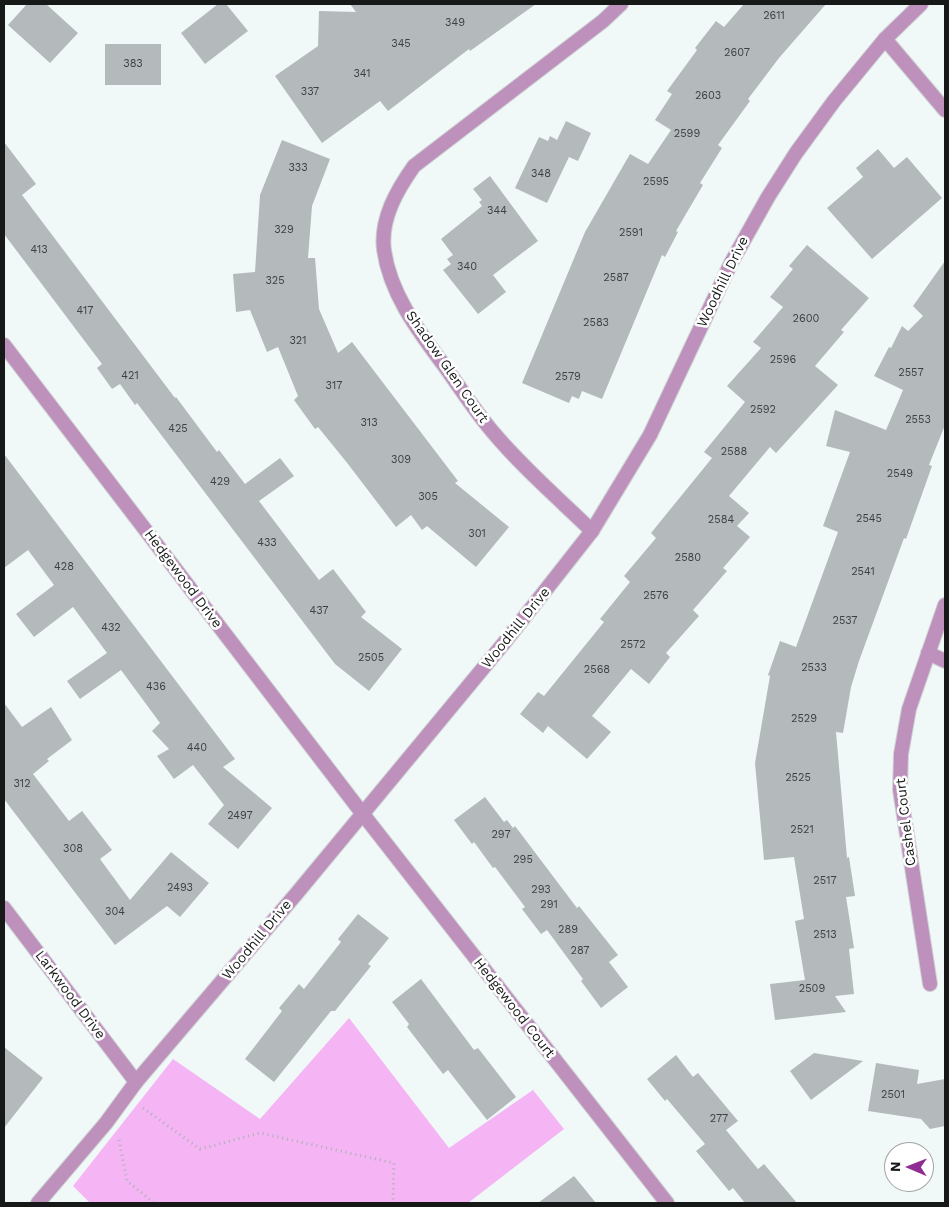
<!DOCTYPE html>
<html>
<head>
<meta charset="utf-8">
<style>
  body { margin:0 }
  #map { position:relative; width:949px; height:1207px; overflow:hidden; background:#f1f8f8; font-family:"Work Sans",sans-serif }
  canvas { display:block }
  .frame { position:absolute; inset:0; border:5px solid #171919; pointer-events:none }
  .north { position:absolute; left:884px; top:1142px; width:50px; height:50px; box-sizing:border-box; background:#fff; border:1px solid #a2a3a3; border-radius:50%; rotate:271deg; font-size:14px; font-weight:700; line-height:20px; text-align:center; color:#171919 }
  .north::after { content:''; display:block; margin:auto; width:18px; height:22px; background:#902c93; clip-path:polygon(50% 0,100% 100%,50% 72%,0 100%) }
</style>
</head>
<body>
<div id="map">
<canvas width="949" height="1207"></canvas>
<div class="frame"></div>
<div class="north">N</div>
</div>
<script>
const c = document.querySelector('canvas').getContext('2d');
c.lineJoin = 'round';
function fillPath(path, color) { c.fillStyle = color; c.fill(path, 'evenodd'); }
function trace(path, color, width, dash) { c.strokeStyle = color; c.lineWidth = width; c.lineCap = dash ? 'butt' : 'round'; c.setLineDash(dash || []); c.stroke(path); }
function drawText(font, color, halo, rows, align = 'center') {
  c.font = font + ' "Work Sans",sans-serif'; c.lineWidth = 5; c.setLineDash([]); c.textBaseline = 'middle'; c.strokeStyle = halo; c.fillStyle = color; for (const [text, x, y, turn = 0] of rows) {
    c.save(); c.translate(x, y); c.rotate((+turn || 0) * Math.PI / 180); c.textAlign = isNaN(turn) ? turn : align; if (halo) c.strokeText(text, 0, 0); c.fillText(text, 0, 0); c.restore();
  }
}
fillPath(new Path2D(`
  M 349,1018 L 449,1148 L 533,1090 L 564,1129 L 468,1203 L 90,1203 L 73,1186 L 173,1059 L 260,1119 Z`), '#f5b5f4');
fillPath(new Path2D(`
  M 27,4 L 46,4 L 78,33 L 50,63 L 8,25 Z
  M 218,4 L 226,4 L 248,31 L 205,64 L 181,33 Z
  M 350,4 L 536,4 L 470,51 L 469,49 L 388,111 L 380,101 L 322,143 L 275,76 L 318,46 L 319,11 L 356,12 Z
  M 744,4 L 826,4 L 779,58 L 748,99 L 750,101 L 718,145 L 722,148 L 700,183 L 703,185 L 676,231 L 678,232 L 665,257 L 662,255 L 602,399 L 582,391 L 579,399 L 572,396 L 569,403 L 522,383 L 585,232 L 630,154 L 648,164 L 671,130 L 655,120 L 672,94 L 667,91 L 697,50 L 695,48 L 716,21 L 724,27 Z
  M 105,44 L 161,44 L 161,85 L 105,85 Z
  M 566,121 L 591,133 L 578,161 L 569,157 L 547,203 L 515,188 L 539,137 L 548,141 L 550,136 L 557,140 Z
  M 282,140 L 330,159 L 312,206 L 308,258 L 315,258 L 319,309 L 338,353 L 352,342 L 458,481 L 455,483 L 509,527 L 476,567 L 427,526 L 422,530 L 411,515 L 396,527 L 348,464 L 318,427 L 315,429 L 294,400 L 298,396 L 278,347 L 267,352 L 250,310 L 236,312 L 233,274 L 255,272 L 260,195 Z
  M 4,142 L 36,184 L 22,195 L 175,398 L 176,397 L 217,452 L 219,450 L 245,484 L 280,458 L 294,476 L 259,501 L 319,580 L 333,569 L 366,612 L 361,617 L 402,649 L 369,691 L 335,664 L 137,403 L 135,405 L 120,384 L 112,389 L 97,368 L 102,364 L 4,234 Z
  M 878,149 L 894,168 L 907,157 L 942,198 L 872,259 L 827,208 L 863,177 L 856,168 Z
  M 490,176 L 538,241 L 493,275 L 506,292 L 478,314 L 443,270 L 451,264 L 447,259 L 453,255 L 441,239 L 482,206 L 479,202 L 482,200 L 473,189 Z
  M 807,245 L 869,298 L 841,330 L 844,332 L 815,366 L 838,385 L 776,453 L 770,447 L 729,496 L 749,513 L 737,526 L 750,537 L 723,568 L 727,571 L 693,610 L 699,616 L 666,653 L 670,657 L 649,684 L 631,669 L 592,716 L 611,732 L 587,759 L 548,726 L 543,733 L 520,714 L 538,692 L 544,696 L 604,622 L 600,619 L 630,582 L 624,576 L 656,538 L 651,533 L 712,458 L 704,452 L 745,402 L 727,386 L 761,348 L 753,342 L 783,307 L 770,297 L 793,269 L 789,266 Z
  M 945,261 L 945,425 L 929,465 L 932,466 L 906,539 L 904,538 L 859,661 L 851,687 L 843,733 L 836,732 L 847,858 L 849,857 L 855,896 L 846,897 L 854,948 L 849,949 L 854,994 L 835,996 L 846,1012 L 775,1020 L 770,984 L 805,980 L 795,921 L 804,919 L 794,857 L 764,860 L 755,763 L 770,676 L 768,675 L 780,641 L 796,647 L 838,532 L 823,526 L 850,452 L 826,446 L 835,410 L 886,430 L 903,390 L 874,376 L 889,347 L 891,348 L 902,326 L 908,331 L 923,316 L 913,306 Z
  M 4,454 L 235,759 L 223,767 L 272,808 L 238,849 L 208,824 L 224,805 L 193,765 L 174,779 L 157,756 L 169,749 L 152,731 L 160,723 L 121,670 L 80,699 L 67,681 L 107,653 L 73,607 L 34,637 L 16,614 L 54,585 L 28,550 L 4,568 Z
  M 4,703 L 22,727 L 51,707 L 72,740 L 47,759 L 49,761 L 33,774 L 69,821 L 82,811 L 112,850 L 100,859 L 130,900 L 171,852 L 209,883 L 180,917 L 167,906 L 115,945 L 4,799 Z
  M 485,797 L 504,822 L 507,820 L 513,828 L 515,826 L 577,908 L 579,906 L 618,955 L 609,962 L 628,987 L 601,1008 L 581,981 L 583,979 L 547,930 L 541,934 L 522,909 L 525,907 L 495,867 L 493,868 L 474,842 L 472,844 L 454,820 Z
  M 358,914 L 389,938 L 368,964 L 371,966 L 335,1011 L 331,1011 L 274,1082 L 245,1059 L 282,1011 L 279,1008 L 299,984 L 304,989 L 341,942 L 338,939 Z
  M 421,979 L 474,1050 L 478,1048 L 516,1097 L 487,1120 L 448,1070 L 443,1074 L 407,1027 L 409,1024 L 392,1002 Z
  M 4,1047 L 43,1078 L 4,1128 Z
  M 814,1053 L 863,1061 L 811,1100 L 790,1071 Z
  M 676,1055 L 693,1077 L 698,1073 L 738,1121 L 726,1130 L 758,1169 L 764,1164 L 797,1203 L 745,1203 L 733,1188 L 729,1191 L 696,1151 L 705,1144 L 667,1099 L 665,1101 L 647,1079 Z
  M 876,1063 L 919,1070 L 917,1084 L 945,1079 L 945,1126 L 930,1129 L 921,1119 L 868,1111 Z
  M 574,1176 L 596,1203 L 538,1203 Z`), '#b4babb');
const minor = new Path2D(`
  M 885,39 L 945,110
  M 4,345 L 362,813 L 667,1203
  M 592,531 C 558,498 522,467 492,431 C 474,410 459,386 443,364 C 417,329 390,293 384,250 C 380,219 397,190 414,166 L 603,21 L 621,4
  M 928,653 L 945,661
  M 4,908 L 136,1082
  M 930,984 L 900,790 L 901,754 L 909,709 L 945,605`);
const tertiary = new Path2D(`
  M 38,1203 L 106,1123 L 136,1082 L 297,893 L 504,643 L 592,531 L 650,435 L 731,263 L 768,197 L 796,153 L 834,101 L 885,39 L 921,4`);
trace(minor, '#ced4d4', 16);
trace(tertiary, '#ced4d4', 16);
trace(new Path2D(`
  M 143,1108 L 200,1149 L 260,1133 L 394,1163 L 393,1203
  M 119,1140 L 127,1181 L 154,1203`), '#abb1b1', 3, [1, 4]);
trace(minor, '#be91bd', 14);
trace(tertiary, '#be91bd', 14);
drawText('11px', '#3e4142', null, [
  ["2611",774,16],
  ["349",455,23],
  ["345",401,44],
  ["2607",737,53],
  ["383",133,64],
  ["341",362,74],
  ["337",310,92],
  ["2603",708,96],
  ["2599",687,134],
  ["333",298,168],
  ["348",541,174],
  ["2595",656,182],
  ["344",497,211],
  ["329",284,230],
  ["2591",631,233],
  ["413",39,250],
  ["340",467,267],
  ["2587",616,278],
  ["325",275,281],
  ["417",85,311],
  ["2600",806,319],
  ["2583",596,323],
  ["321",298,341],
  ["2596",783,360],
  ["2557",911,373],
  ["421",130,376],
  ["2579",568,377],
  ["317",334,386],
  ["2592",763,410],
  ["2553",918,420],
  ["313",369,423],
  ["425",178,429],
  ["2588",734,452],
  ["309",401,460],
  ["2549",900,474],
  ["429",220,482],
  ["305",428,497],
  ["2545",869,519],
  ["2584",721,520],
  ["301",477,534],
  ["433",267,543],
  ["2580",688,558],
  ["428",64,567],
  ["2541",863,572],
  ["2576",656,596],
  ["437",319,611],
  ["2537",845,621],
  ["432",111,628],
  ["2572",633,645],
  ["2505",371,658],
  ["2533",814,668],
  ["2568",597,670],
  ["436",156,687],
  ["2529",804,719],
  ["440",197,748],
  ["2525",798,778],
  ["312",22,784],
  ["2497",240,816],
  ["2521",802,830],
  ["297",501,835],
  ["308",73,849],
  ["295",523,860],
  ["2517",825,881],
  ["2493",180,888],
  ["293",541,890],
  ["291",549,905],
  ["304",115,912],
  ["289",568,930],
  ["2513",825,935],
  ["287",580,951],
  ["2509",812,989],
  ["2501",893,1095],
  ["277",719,1119]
]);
drawText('14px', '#171919', '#fff', [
  ["Woodhill Drive",723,282,-64],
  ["Shadow Glen Court",447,367,55],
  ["Hedgewood Drive",183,579,53],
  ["Woodhill Drive",516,628,-51],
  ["Cashel Court",906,822,-97],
  ["Woodhill Drive",257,940,-50],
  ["Larkwood Drive",70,995,53],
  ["Hedgewood Court",514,1008,52]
]);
</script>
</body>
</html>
